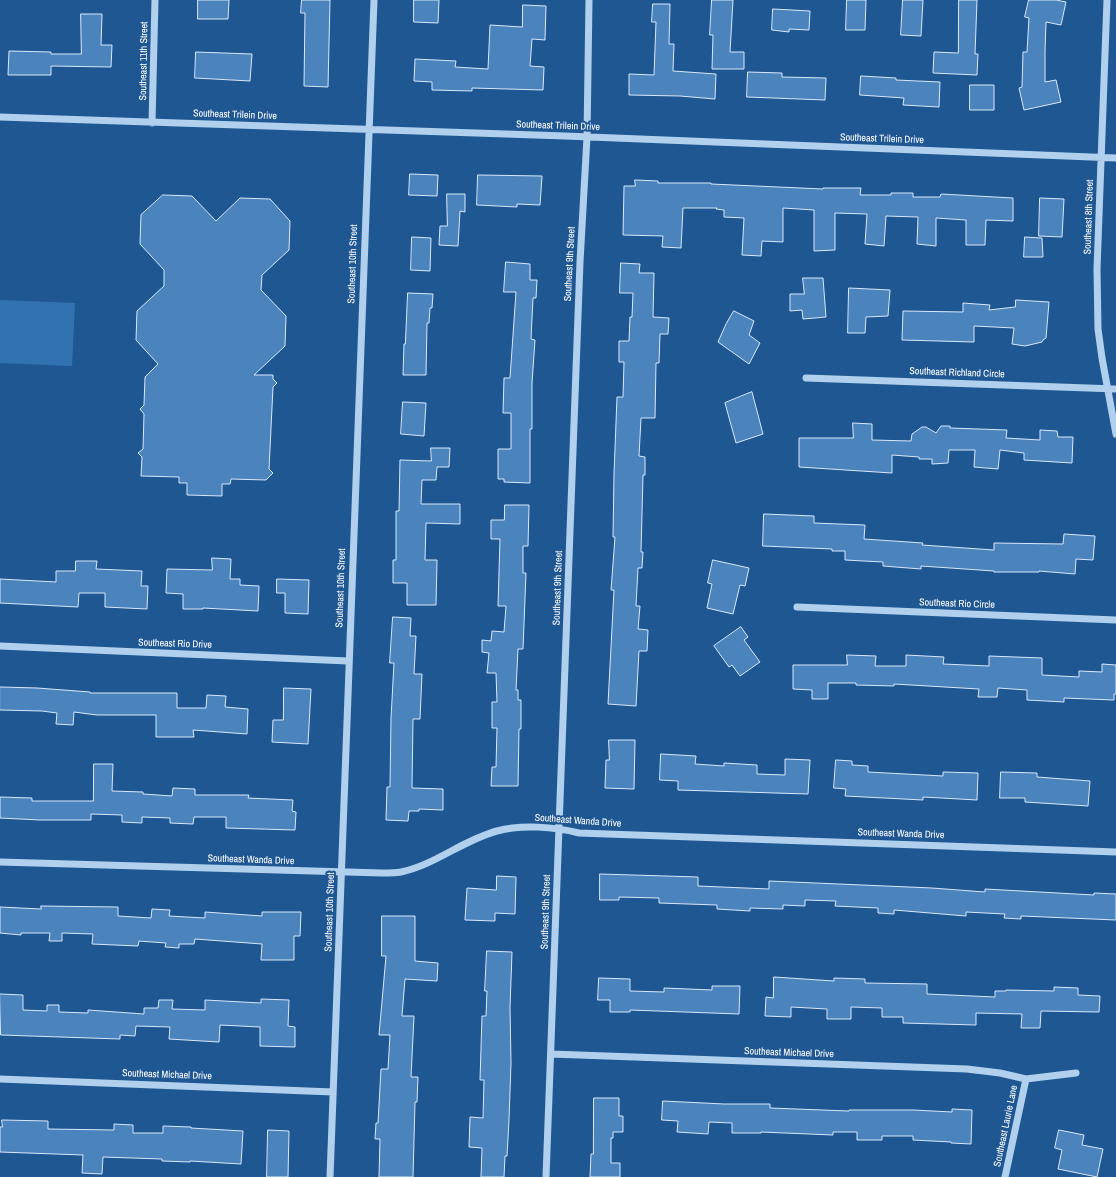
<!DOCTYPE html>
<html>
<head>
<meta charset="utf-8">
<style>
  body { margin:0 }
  canvas { display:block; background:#1f5793 }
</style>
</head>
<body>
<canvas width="1116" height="1177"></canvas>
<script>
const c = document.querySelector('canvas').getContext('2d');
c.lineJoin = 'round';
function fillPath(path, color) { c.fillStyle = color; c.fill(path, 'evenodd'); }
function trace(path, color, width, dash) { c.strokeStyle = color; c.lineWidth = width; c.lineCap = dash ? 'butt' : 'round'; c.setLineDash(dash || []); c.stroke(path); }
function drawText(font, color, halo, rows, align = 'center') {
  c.font = font + ' "Archivo Narrow",sans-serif'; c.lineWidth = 4; c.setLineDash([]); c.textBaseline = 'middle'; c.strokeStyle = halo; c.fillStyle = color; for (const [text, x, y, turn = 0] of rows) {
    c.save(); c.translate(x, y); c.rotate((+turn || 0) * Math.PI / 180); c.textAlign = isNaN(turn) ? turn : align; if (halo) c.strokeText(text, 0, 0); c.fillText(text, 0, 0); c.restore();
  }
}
fillPath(new Path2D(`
  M 0,300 L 75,303 L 72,366 L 0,363 Z`), '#3272b1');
const building = new Path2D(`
  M 198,0 L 229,0 L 228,19 L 198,19 Z
  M 302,0 L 330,0 L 328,87 L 304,86 L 305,13 L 301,13 Z
  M 414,0 L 439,0 L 438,23 L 414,22 Z
  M 712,0 L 733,0 L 730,52 L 744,52 L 744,69 L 712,69 L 713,35 L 710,35 Z
  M 847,0 L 866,0 L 865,30 L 846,30 Z
  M 903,0 L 923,0 L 921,36 L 901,35 Z
  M 959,0 L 977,0 L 975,54 L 978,54 L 977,75 L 933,73 L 934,52 L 958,53 Z
  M 1029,0 L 1056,0 L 1066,2 L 1061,25 L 1046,22 L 1045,52 L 1045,82 L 1056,80 L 1061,102 L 1024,110 L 1019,88 L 1022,87 L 1023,52 L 1027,52 L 1029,18 L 1025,17 Z
  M 653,4 L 670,4 L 669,44 L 674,44 L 673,71 L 716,74 L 715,99 L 680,96 L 629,95 L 629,74 L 654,75 L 656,22 L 652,22 Z
  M 523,5 L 546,6 L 545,40 L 532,39 L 530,66 L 544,67 L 543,90 L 472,88 L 472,91 L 432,90 L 432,82 L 414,81 L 415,59 L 456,61 L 455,67 L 488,69 L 490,25 L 522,27 Z
  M 773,9 L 810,11 L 809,30 L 789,29 L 789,32 L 772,30 Z
  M 81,14 L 102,14 L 101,45 L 112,45 L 111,67 L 51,66 L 51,75 L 8,75 L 9,51 L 51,52 L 51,54 L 81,54 Z
  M 196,52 L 252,54 L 250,81 L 195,78 Z
  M 748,72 L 782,73 L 782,77 L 826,78 L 825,100 L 747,97 Z
  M 861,76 L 896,78 L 896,80 L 940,82 L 939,107 L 903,105 L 904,98 L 860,95 Z
  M 970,85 L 994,85 L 994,110 L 970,110 Z
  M 410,174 L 438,175 L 437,196 L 409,195 Z
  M 478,175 L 542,176 L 540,205 L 517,204 L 517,207 L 477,205 Z
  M 635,180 L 658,181 L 658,183 L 711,183 L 711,184 L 823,189 L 823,188 L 861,188 L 860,195 L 891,195 L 891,193 L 913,193 L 913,197 L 940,197 L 941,194 L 1013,198 L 1013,221 L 986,220 L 985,245 L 966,245 L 966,220 L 936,218 L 936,246 L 917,244 L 918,217 L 886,216 L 884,246 L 865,244 L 867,214 L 835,213 L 835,250 L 814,251 L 814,210 L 783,208 L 783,242 L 762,241 L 761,256 L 742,255 L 744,218 L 724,217 L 724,210 L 716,209 L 717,208 L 683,208 L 681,248 L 662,247 L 663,236 L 623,235 L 624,186 L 635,186 Z
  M 447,194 L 465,194 L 465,212 L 460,211 L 458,246 L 439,245 L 440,226 L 447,226 Z
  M 163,195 L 192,196 L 216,221 L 240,198 L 270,199 L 290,221 L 289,250 L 262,275 L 261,290 L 286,316 L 285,346 L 254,375 L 273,375 L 273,379 L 277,383 L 273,387 L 269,469 L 273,473 L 266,480 L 231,479 L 230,484 L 222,484 L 222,496 L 187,495 L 187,483 L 179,483 L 179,477 L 141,476 L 142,457 L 138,453 L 143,449 L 144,414 L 140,409 L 144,405 L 145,377 L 158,364 L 136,340 L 137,311 L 164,286 L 164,270 L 140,244 L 141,215 Z
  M 1040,198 L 1064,199 L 1062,237 L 1039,236 Z
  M 412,237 L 431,238 L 430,271 L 411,270 Z
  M 1025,237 L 1042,238 L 1043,257 L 1024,257 Z
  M 506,262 L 530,264 L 530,280 L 537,280 L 536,298 L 533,298 L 531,339 L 535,340 L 532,383 L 532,429 L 530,429 L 530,483 L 504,482 L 504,479 L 498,479 L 498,449 L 511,449 L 511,413 L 503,413 L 504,378 L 510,378 L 516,292 L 504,292 Z
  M 621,263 L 640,264 L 639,273 L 654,273 L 653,317 L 669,318 L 668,334 L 660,334 L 659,363 L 656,363 L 655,418 L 641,418 L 639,456 L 645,457 L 645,475 L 643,475 L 641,552 L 643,552 L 642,568 L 638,568 L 636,606 L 640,606 L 638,629 L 648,630 L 647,651 L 639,651 L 636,706 L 608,704 L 614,590 L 611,590 L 615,537 L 613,537 L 614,474 L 617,397 L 623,397 L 624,362 L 619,362 L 619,341 L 629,341 L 630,317 L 632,317 L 633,293 L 620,293 Z
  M 803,278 L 823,278 L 826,317 L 803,319 L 802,310 L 790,311 L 790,294 L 804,294 Z
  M 849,288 L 890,290 L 888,316 L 866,317 L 865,333 L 848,333 Z
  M 408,293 L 433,294 L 432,308 L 430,308 L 429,323 L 427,323 L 426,375 L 403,375 L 404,344 L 405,344 Z
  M 1016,300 L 1049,302 L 1046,338 L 1043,340 L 1042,342 L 1025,346 L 1012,344 L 1014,328 L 974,326 L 974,342 L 902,340 L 903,311 L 963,312 L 963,303 L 990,305 L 989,310 L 1015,307 Z
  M 734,311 L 754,321 L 749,335 L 760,343 L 749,364 L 718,342 L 726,324 Z
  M 752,392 L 763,434 L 736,443 L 725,403 Z
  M 403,402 L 426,403 L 424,436 L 401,434 Z
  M 853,423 L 872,424 L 872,440 L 911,441 L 912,434 L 922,427 L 926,427 L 936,433 L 941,426 L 950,426 L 950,428 L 1007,430 L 1006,438 L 1040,440 L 1040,430 L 1057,431 L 1058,437 L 1073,437 L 1072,463 L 1024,460 L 1024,453 L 1000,450 L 998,469 L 974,467 L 975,450 L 949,450 L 948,463 L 932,464 L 932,459 L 919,459 L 919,457 L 892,455 L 892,473 L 799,467 L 799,438 L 853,438 Z
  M 431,448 L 450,448 L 449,467 L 437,467 L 436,480 L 422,480 L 421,504 L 460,504 L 460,524 L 426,523 L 425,560 L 437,560 L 436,605 L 407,605 L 407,583 L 393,583 L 393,560 L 396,560 L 396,511 L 399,511 L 400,460 L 431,461 Z
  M 505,505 L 529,505 L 528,546 L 523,546 L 523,573 L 526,573 L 523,649 L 518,649 L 516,690 L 518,690 L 518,700 L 521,700 L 521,729 L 519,729 L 518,786 L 491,786 L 492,767 L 496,767 L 497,728 L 492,728 L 492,702 L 497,702 L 496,673 L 487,673 L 489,653 L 482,652 L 482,640 L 491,641 L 492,631 L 504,632 L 506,606 L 498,606 L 500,539 L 491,539 L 491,520 L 504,520 Z
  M 764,514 L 814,516 L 814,523 L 865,525 L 864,539 L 923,543 L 922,545 L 994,550 L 994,543 L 1063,544 L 1064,534 L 1095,536 L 1093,560 L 1076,559 L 1075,574 L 1039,571 L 1039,572 L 994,572 L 994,571 L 921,566 L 921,569 L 883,566 L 883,562 L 845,560 L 845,551 L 832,551 L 832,549 L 763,546 Z
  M 212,558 L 231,559 L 230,579 L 240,579 L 240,585 L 259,586 L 258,611 L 203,608 L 203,609 L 183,609 L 183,594 L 166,593 L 167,569 L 212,570 Z
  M 713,560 L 749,568 L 745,586 L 740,585 L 733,614 L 707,608 L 712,584 L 708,583 Z
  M 76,561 L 97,561 L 96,569 L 142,571 L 141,586 L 148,586 L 147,609 L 105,607 L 105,593 L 79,593 L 78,607 L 0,603 L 0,579 L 56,582 L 56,571 L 75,571 Z
  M 277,579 L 309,580 L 308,614 L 285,613 L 285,593 L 277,593 Z
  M 393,617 L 411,618 L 410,636 L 416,636 L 414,674 L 422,674 L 420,719 L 413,719 L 412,788 L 443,789 L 443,810 L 419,809 L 419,811 L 409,811 L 408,821 L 386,820 L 387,787 L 390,787 L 391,718 L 394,663 L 390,663 Z
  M 741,627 L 748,637 L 744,640 L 760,662 L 740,676 L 732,665 L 729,667 L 714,646 Z
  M 847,655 L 876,656 L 875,666 L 906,666 L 906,655 L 944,657 L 943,664 L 989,666 L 989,656 L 1042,658 L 1042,675 L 1079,677 L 1079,671 L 1102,672 L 1102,664 L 1116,665 L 1116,694 L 1114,694 L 1114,700 L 1064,698 L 1064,702 L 1027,700 L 1027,690 L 998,688 L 997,697 L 978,697 L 979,689 L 894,684 L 894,686 L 856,685 L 856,683 L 828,683 L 828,699 L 812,699 L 812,690 L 793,689 L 793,665 L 847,665 Z
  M 0,687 L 37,688 L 90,692 L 90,693 L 177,693 L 177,708 L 206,708 L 207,695 L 226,696 L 225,707 L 248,709 L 247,734 L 193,730 L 194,737 L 156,737 L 156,715 L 97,715 L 74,712 L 73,725 L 56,724 L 57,713 L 42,711 L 0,710 Z
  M 284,688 L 311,689 L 308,744 L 272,742 L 273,720 L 283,720 Z
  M 609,740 L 635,740 L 634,789 L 605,788 L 606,760 L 609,760 Z
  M 661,754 L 696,756 L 695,764 L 724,766 L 724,763 L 757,765 L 757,774 L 785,775 L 785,759 L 810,760 L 808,794 L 678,790 L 678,781 L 660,780 Z
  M 836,760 L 852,761 L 852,765 L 868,766 L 868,772 L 943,776 L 943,772 L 978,773 L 977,800 L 923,797 L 923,800 L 845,796 L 846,789 L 834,788 Z
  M 94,764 L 113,764 L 112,791 L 143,792 L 143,794 L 172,796 L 173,788 L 195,789 L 195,795 L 249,795 L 248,798 L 293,800 L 292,811 L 296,812 L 295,830 L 226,828 L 226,817 L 194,817 L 193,824 L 170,823 L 170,818 L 142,817 L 142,823 L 122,822 L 122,815 L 91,814 L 91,820 L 40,820 L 0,818 L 0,797 L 32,798 L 32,801 L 93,801 Z
  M 1001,772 L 1037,773 L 1037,777 L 1090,781 L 1088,806 L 1025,802 L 1025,798 L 1000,798 Z
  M 600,874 L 698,877 L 698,886 L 769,889 L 769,881 L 932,888 L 985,892 L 985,889 L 1094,895 L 1094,893 L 1116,894 L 1116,920 L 1021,916 L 1021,919 L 1004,918 L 1005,914 L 966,912 L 966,916 L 894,910 L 894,914 L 878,913 L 878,908 L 835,906 L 836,901 L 805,900 L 805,906 L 783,905 L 783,909 L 750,908 L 750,911 L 717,909 L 717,905 L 659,903 L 659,898 L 619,897 L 619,900 L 600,900 Z
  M 497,876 L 516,877 L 515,914 L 495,913 L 495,921 L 465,920 L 467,888 L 496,890 Z
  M 41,906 L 118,907 L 118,916 L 151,918 L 152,909 L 170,910 L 169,916 L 205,918 L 205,912 L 262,916 L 262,912 L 301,912 L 300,936 L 294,936 L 294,960 L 261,960 L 262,944 L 195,939 L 194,944 L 179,944 L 179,948 L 165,947 L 166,943 L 139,941 L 138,946 L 92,944 L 93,934 L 62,933 L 62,941 L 49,941 L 50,933 L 21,933 L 21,935 L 0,933 L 0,907 L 41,909 Z
  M 382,916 L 415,916 L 415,961 L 438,963 L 437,981 L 405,979 L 402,1016 L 414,1016 L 411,1077 L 418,1077 L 417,1102 L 415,1102 L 413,1177 L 379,1177 L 380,1139 L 375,1139 L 376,1123 L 378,1123 L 381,1069 L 388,1069 L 390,1035 L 379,1035 L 386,956 L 382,956 Z
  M 487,951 L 512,952 L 510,1008 L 511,1063 L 509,1120 L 507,1156 L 505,1156 L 504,1177 L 481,1177 L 482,1148 L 469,1147 L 470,1117 L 483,1118 L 484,1080 L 480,1080 L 482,1016 L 486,1016 L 487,991 L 485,991 Z
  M 774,977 L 834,981 L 834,978 L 865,979 L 865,983 L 927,984 L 927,994 L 995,997 L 995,991 L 1006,991 L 1006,990 L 1054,991 L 1054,987 L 1078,988 L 1078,995 L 1100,996 L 1099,1012 L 1041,1011 L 1040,1028 L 1021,1028 L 1022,1014 L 976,1013 L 976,1025 L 903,1023 L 903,1017 L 882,1017 L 882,1008 L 851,1007 L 851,1019 L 827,1019 L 827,1009 L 791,1007 L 791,1017 L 765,1016 L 766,997 L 773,998 Z
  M 599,978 L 630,979 L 630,991 L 664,992 L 664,988 L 712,990 L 712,986 L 740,986 L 739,1014 L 630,1010 L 630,1012 L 610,1012 L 610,1000 L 598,1000 Z
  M 0,994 L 23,995 L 23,1010 L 47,1011 L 47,1005 L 59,1005 L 59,1012 L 88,1013 L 88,1010 L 144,1014 L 144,1008 L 158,1008 L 159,1000 L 173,1000 L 172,1009 L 205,1010 L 205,1000 L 261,1003 L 261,999 L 289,1000 L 288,1026 L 295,1027 L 295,1047 L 260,1046 L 260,1027 L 220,1025 L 219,1042 L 169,1039 L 170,1027 L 136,1026 L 135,1036 L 120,1035 L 120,1039 L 1,1035 Z
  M 594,1098 L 619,1098 L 619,1116 L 623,1116 L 623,1132 L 613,1132 L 613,1138 L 611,1138 L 611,1163 L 620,1163 L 620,1177 L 590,1177 L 591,1154 L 593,1154 Z
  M 663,1101 L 724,1104 L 770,1104 L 770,1108 L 849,1111 L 849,1110 L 914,1110 L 952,1112 L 952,1109 L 972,1110 L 971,1144 L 951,1143 L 951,1142 L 913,1140 L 913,1136 L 882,1136 L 882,1140 L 857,1140 L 857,1132 L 833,1132 L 833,1135 L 761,1132 L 761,1133 L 732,1133 L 732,1123 L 709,1122 L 708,1134 L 677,1132 L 678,1121 L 662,1120 Z
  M 2,1120 L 48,1121 L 48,1129 L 114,1130 L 114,1124 L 133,1125 L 133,1133 L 163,1133 L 163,1126 L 191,1127 L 191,1128 L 243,1131 L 241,1164 L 190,1161 L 190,1162 L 162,1161 L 162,1159 L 103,1157 L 102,1174 L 82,1173 L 83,1155 L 0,1152 L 0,1127 L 2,1127 Z
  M 268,1130 L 289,1131 L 288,1177 L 267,1177 Z
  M 1059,1130 L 1084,1135 L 1082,1145 L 1103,1149 L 1097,1177 L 1058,1169 L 1062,1150 L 1055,1148 Z`);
fillPath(building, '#4b83bc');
trace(building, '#d7e9fa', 1);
trace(new Path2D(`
  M 1107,0 L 1097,269 L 1098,329 L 1102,358 L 1116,434
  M 0,117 L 565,136 L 1116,158
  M 152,123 L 155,0
  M 806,378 L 1116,389
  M 797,607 L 1116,620
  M 0,646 L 348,661
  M 0,862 L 382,873 C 388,873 395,873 401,872 C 435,865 463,840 497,831 C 522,824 555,827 579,833 L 1116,852
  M 551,1054 L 967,1069 L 1000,1073 L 1026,1079 L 1076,1073
  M 0,1079 L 333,1092
  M 330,1177 L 374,0
  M 546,1177 L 580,262 L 587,137 L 589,0
  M 1005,1177 L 1026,1079`), '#b1d0ee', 7);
drawText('10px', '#fff', '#1f5793', [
  ["Southeast 11th Street",144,61,-89],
  ["Southeast Trilein Drive",235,115,2],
  ["Southeast Trilein Drive",558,126,2],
  ["Southeast Trilein Drive",882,139,2],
  ["Southeast 8th Street",1089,217,-88],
  ["Southeast 10th Street",353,264,-88],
  ["Southeast 9th Street",570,264,-87],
  ["Southeast Richland Circle",957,373,2],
  ["Southeast 10th Street",341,588,-88],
  ["Southeast 9th Street",558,588,-88],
  ["Southeast Rio Circle",957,604,2],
  ["Southeast Rio Drive",175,644,2],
  ["Southeast Wanda Drive",578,821,4],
  ["Southeast Wanda Drive",901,834,2],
  ["Southeast Wanda Drive",251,860,2],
  ["Southeast 10th Street",330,912,-88],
  ["Southeast 9th Street",546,912,-88],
  ["Southeast Michael Drive",789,1053,2],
  ["Southeast Michael Drive",167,1075,2],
  ["Southeast Laurie Lane",1006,1126,-78]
]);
</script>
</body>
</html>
